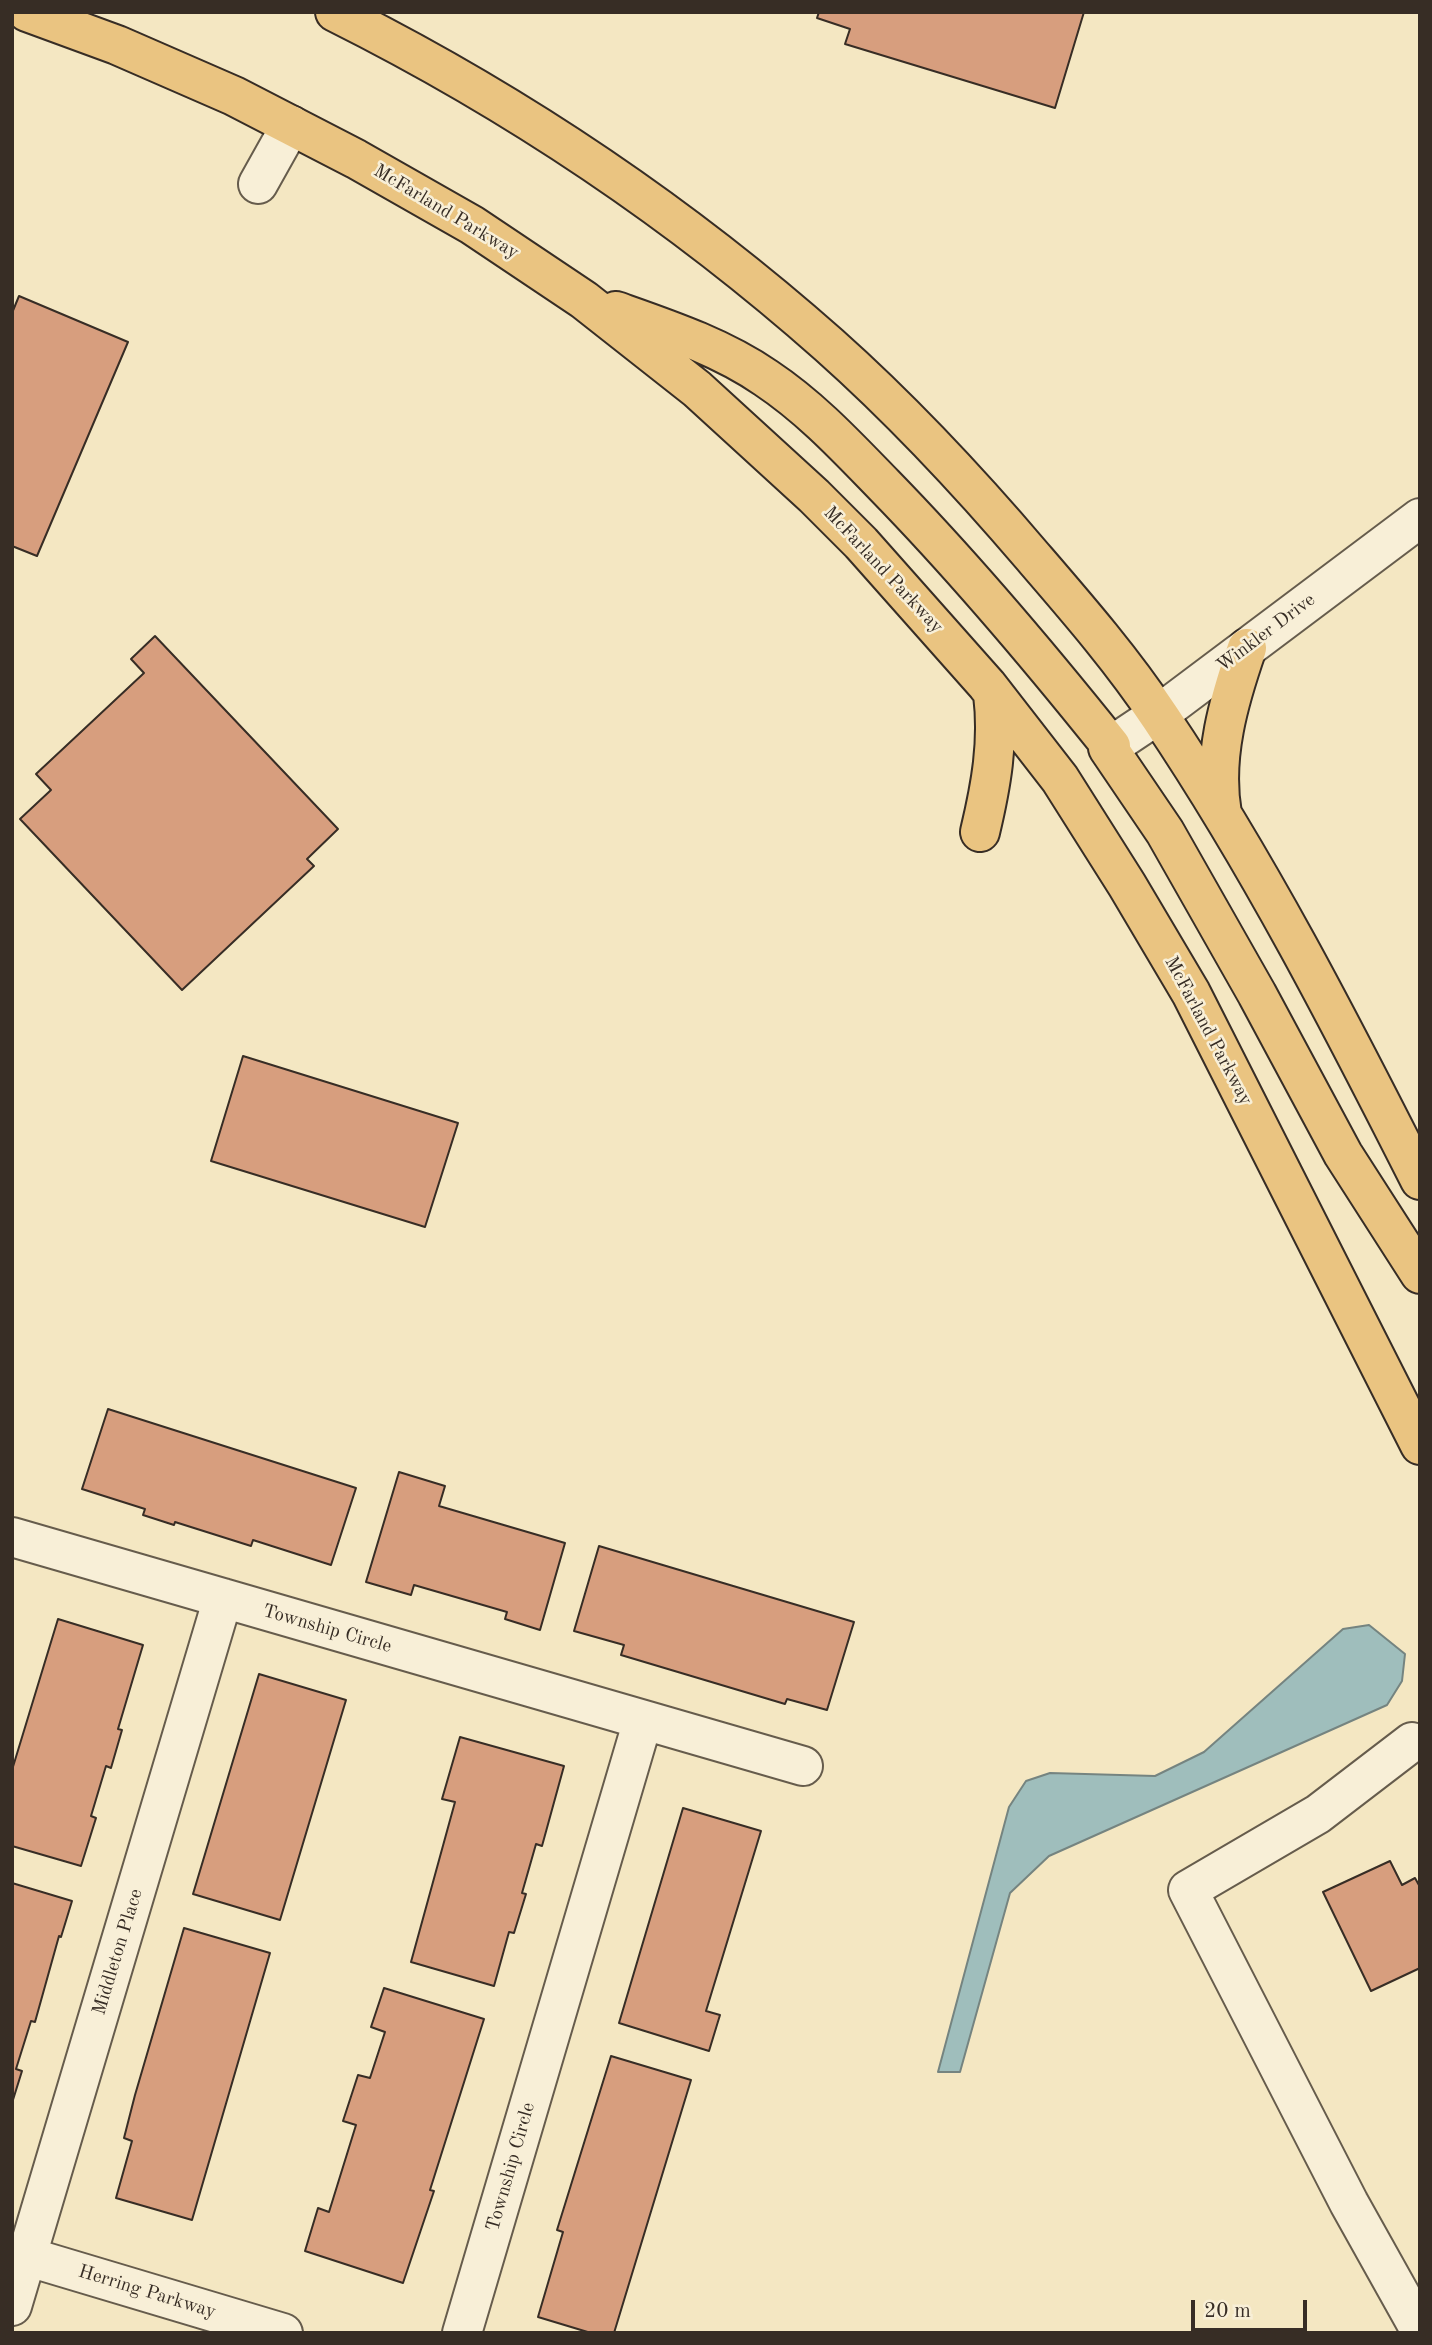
<!DOCTYPE html>
<html>
<head>
<meta charset="utf-8">
<style>
  body { margin:0 }
  #map { position:relative; width:1432px; height:2345px; overflow:hidden; background:#f4e7c2; font-family:"Old Standard TT",serif }
  canvas { display:block }
  .frame { position:absolute; inset:0; border:14px solid #372d25; pointer-events:none }
  .scale { position:absolute; left:1191px; top:2300px; width:116px; height:32px; box-sizing:border-box; border:4px solid #372d25; border-top:0; padding-left:9px; font-size:21px; line-height:24px; white-space:nowrap; color:#372d25; -webkit-text-stroke:5px #f8efd7; paint-order:stroke }
</style>
</head>
<body>
<div id="map">
<canvas width="1432" height="2345"></canvas>
<div class="frame"></div>
<div class="scale">20 m</div>
</div>
<script>
const c = document.querySelector('canvas').getContext('2d');
c.lineJoin = 'round';
function fillPath(path, color) { c.fillStyle = color; c.fill(path, 'evenodd'); }
function trace(path, color, width, dash) { c.strokeStyle = color; c.lineWidth = width; c.lineCap = dash ? 'butt' : 'round'; c.setLineDash(dash || []); c.stroke(path); }
function drawText(font, color, halo, rows, align = 'center') {
  c.font = font + ' "Old Standard TT",serif'; c.lineWidth = 5; c.setLineDash([]); c.textBaseline = 'middle'; c.strokeStyle = halo; c.fillStyle = color; for (const [text, x, y, turn = 0] of rows) {
    c.save(); c.translate(x, y); c.rotate((+turn || 0) * Math.PI / 180); c.textAlign = isNaN(turn) ? turn : align; if (halo) c.strokeText(text, 0, 0); c.fillText(text, 0, 0); c.restore();
  }
}
const water = new Path2D(`
  M 1369,1625 L 1405,1654 L 1402,1681 L 1387,1705 L 1049,1856 L 1010,1893 L 960,2072 L 938,2072 L 1009,1807 L 1026,1781 L 1050,1773 L 1155,1776 L 1204,1752 L 1343,1629 Z`);
fillPath(water, '#9fbebc');
trace(water, '#758480', 2);
const building = new Path2D(`
  M 819,12 L 1084,12 L 1055,108 L 845,44 L 850,29 L 817,18 Z
  M 19,296 L 128,342 L 37,556 L 12,546 L 12,313 Z
  M 155,636 L 338,829 L 307,859 L 314,866 L 182,990 L 20,819 L 51,790 L 36,774 L 144,673 L 131,659 Z
  M 243,1056 L 458,1123 L 425,1227 L 211,1161 Z
  M 108,1409 L 356,1488 L 331,1565 L 253,1540 L 251,1546 L 175,1522 L 174,1525 L 143,1515 L 145,1509 L 82,1489 Z
  M 399,1472 L 445,1486 L 439,1506 L 565,1543 L 540,1630 L 505,1619 L 507,1612 L 414,1585 L 411,1595 L 366,1582 Z
  M 599,1546 L 854,1622 L 827,1710 L 787,1699 L 785,1704 L 621,1655 L 624,1645 L 574,1631 Z
  M 58,1619 L 143,1645 L 118,1729 L 122,1730 L 111,1768 L 106,1766 L 91,1816 L 96,1818 L 81,1866 L 12,1846 L 12,1770 Z
  M 259,1674 L 346,1700 L 280,1920 L 193,1894 Z
  M 460,1737 L 564,1766 L 542,1846 L 536,1844 L 522,1893 L 526,1894 L 514,1933 L 509,1932 L 494,1986 L 411,1962 L 455,1802 L 442,1799 Z
  M 683,1808 L 761,1831 L 706,2011 L 720,2015 L 709,2051 L 619,2023 Z
  M 1390,1861 L 1402,1885 L 1415,1878 L 1420,1887 L 1420,1968 L 1371,1991 L 1323,1892 Z
  M 12,1883 L 72,1901 L 61,1937 L 59,1936 L 35,2022 L 31,2021 L 16,2069 L 22,2071 L 12,2103 Z
  M 184,1928 L 270,1953 L 192,2220 L 116,2198 L 132,2141 L 124,2138 L 135,2095 Z
  M 384,1988 L 484,2019 L 430,2190 L 434,2191 L 403,2283 L 305,2251 L 318,2208 L 329,2212 L 356,2125 L 343,2121 L 358,2075 L 370,2078 L 385,2032 L 371,2027 Z
  M 611,2056 L 691,2080 L 614,2333 L 591,2333 L 538,2317 L 563,2232 L 557,2230 Z`);
fillPath(building, '#d79e7e');
trace(building, '#372d25', 2);
const minor = new Path2D(`
  M 258,184 L 291,125
  M 1111,746 L 1159,714 L 1420,518
  M 12,1537 L 803,1766
  M 1412,1742 L 1318,1814 L 1188,1890 L 1349,2203 L 1420,2330
  M 12,2252 L 283,2333
  M 12,2306 L 223,1598
  M 462,2333 L 643,1720`);
const major = new Path2D(`
  M 27,12 L 117,45 L 234,96 L 356,159 L 472,225 L 584,300 L 697,389 L 814,496 L 861,543 L 987,685 L 1060,779 L 1127,885 L 1191,993 L 1420,1445
  M 335,12 C 513,101 680,213 829,345 C 902,410 970,483 1033,557 C 1077,608 1123,661 1160,717 C 1259,864 1340,1022 1420,1180
  M 616,311 C 667,329 721,347 766,378 C 811,408 847,447 884,485 C 964,567 1039,656 1111,746
  M 1108,748 L 1165,832 L 1257,994 L 1343,1154 L 1420,1274
  M 1222,814 C 1212,757 1229,700 1247,648
  M 980,832 C 991,786 999,742 993,694`);
trace(minor, '#665c4c', 42);
trace(major, '#372d25', 42);
trace(minor, '#f8efd7', 38);
trace(major, '#eac481', 38);
drawText('19px', '#372d25', '#f8efd7', [
  ["McFarland Parkway",446,212,31],
  ["McFarland Parkway",883,570,47],
  ["Winkler Drive",1266,633,-37],
  ["McFarland Parkway",1208,1031,62],
  ["Township Circle",327,1629,16],
  ["Middleton Place",118,1952,-73],
  ["Township Circle",511,2167,-74],
  ["Herring Parkway",147,2292,17]
]);
</script>
</body>
</html>
